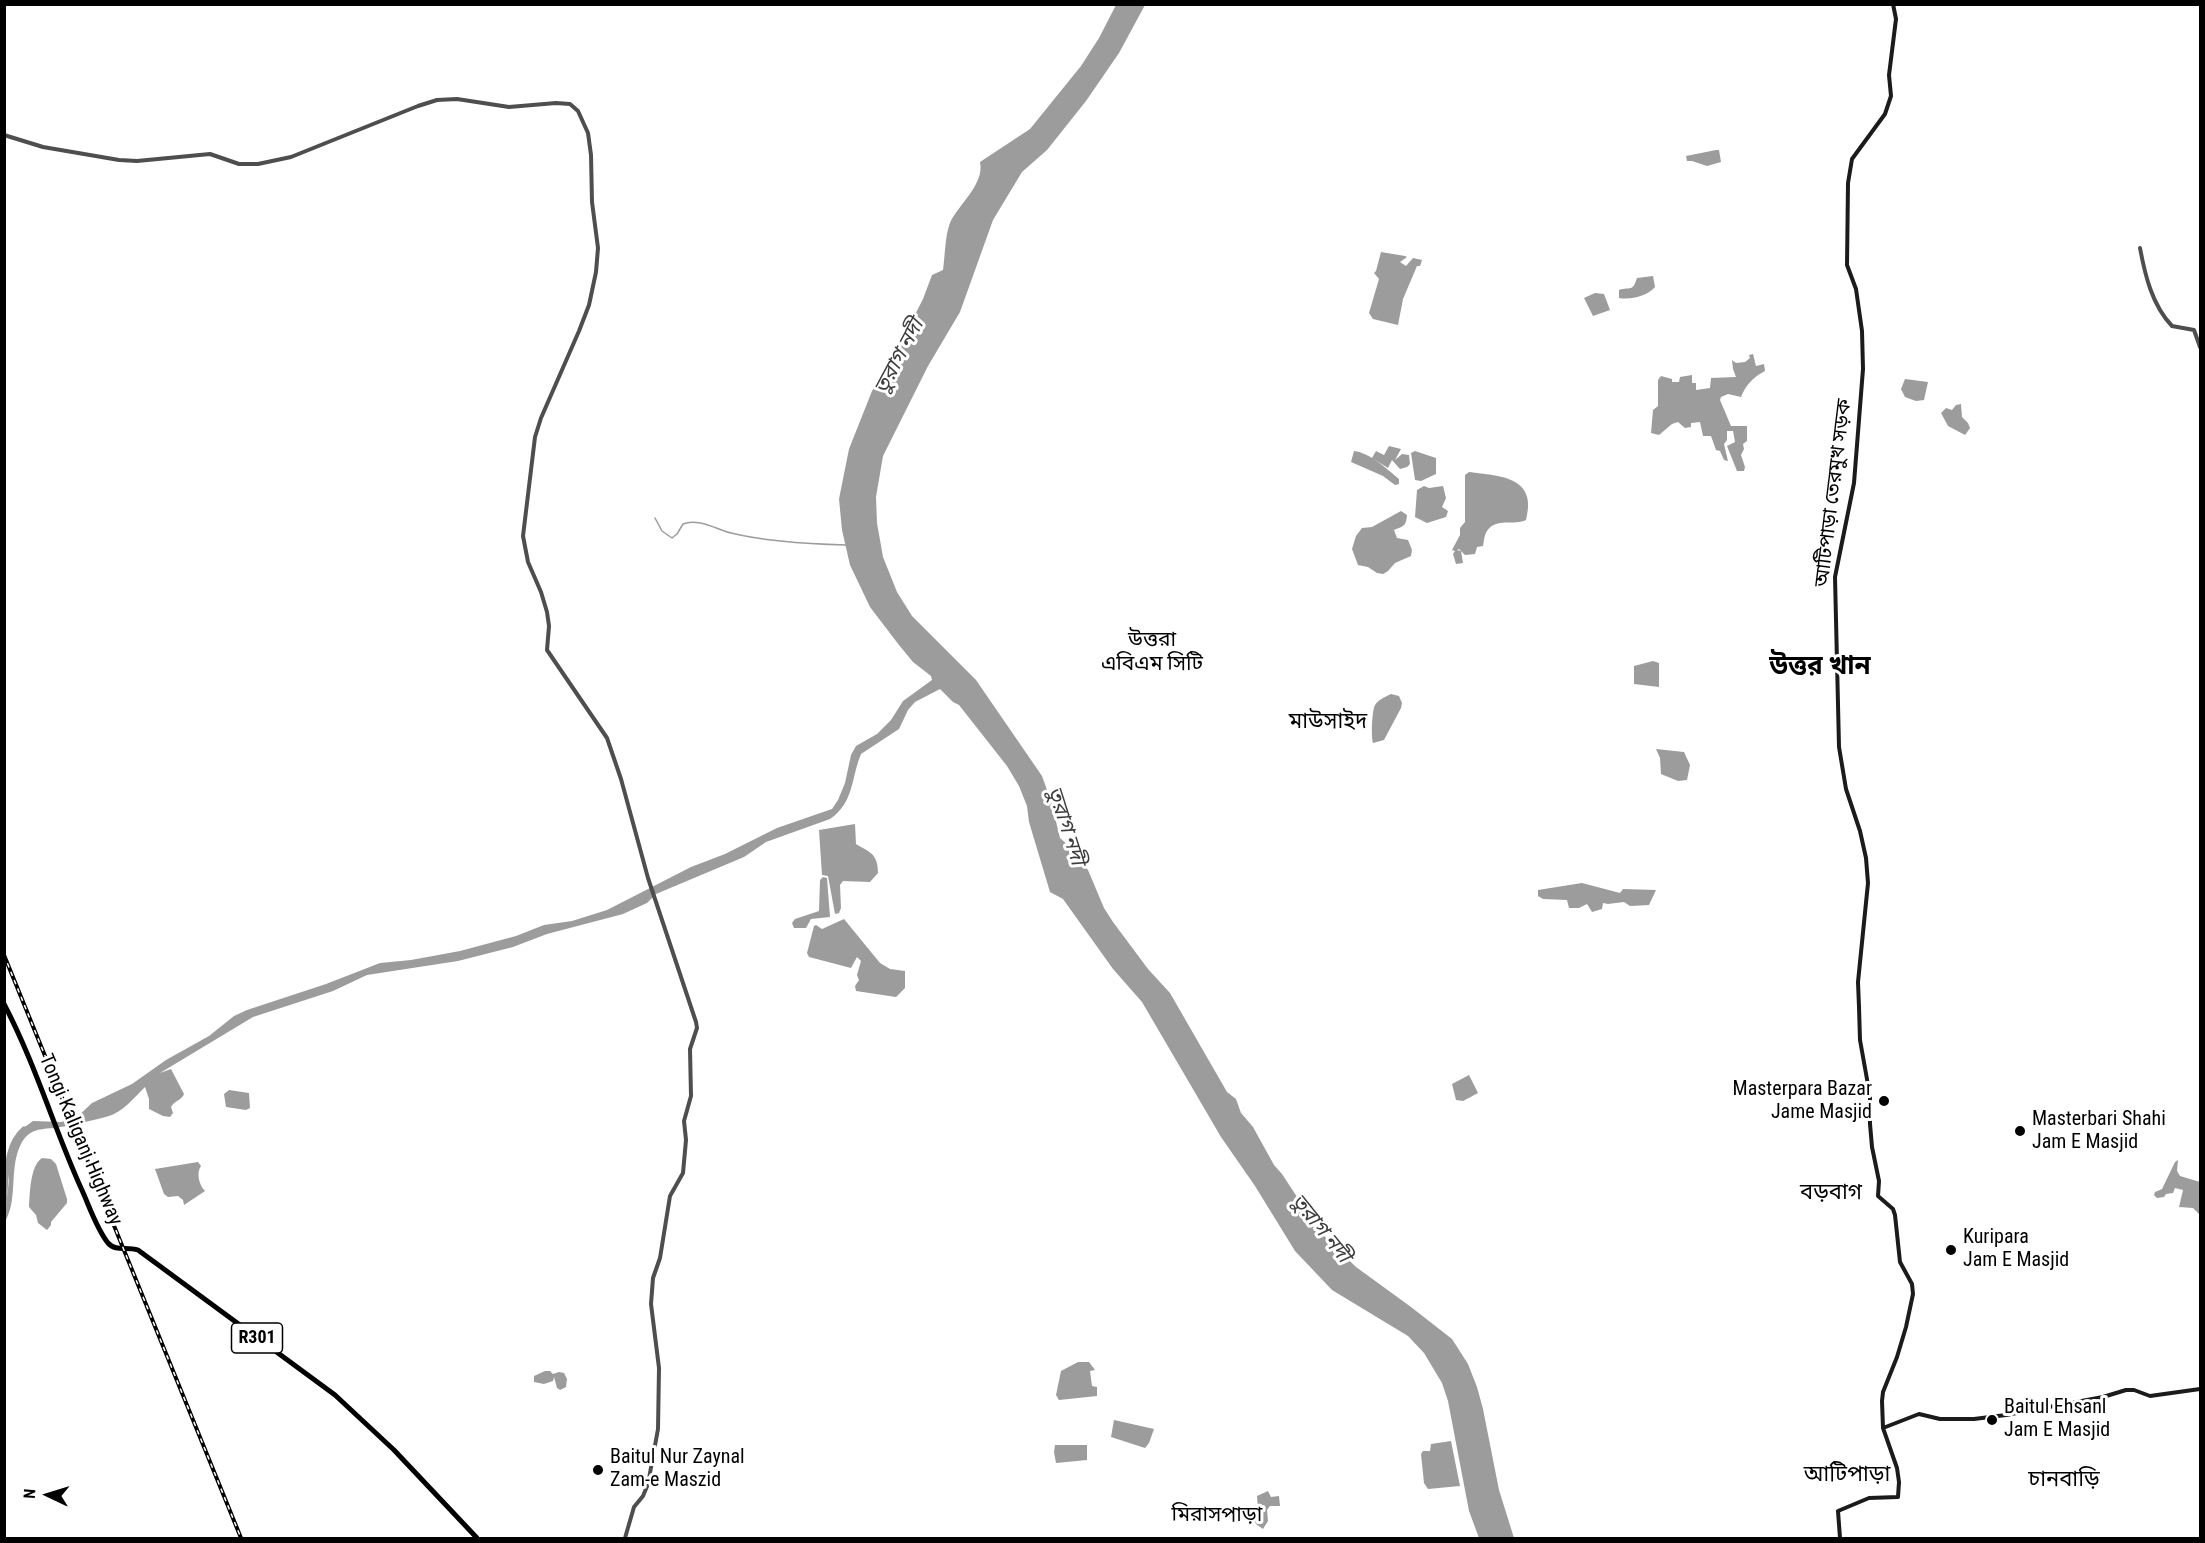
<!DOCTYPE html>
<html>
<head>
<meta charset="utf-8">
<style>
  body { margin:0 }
  #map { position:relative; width:2205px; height:1543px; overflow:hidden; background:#fff; font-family:"Roboto Condensed",sans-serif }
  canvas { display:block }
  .frame { position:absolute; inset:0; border:6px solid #000; pointer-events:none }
  .north { position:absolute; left:18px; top:1465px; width:60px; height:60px; -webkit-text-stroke:4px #fff; paint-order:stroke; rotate:274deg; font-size:16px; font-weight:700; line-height:24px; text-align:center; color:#000 }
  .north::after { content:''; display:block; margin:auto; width:21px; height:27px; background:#000; clip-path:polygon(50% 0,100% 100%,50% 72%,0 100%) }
</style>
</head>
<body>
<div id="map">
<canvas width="2205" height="1543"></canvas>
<div class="frame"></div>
<div class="north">N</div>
</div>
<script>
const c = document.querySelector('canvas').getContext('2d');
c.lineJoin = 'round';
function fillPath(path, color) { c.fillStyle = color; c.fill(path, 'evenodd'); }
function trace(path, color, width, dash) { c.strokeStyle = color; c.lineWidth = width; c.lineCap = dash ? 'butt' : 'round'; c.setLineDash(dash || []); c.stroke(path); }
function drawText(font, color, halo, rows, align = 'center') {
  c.font = font + ' "Roboto Condensed","Noto Sans Bengali",sans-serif'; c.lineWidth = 6; c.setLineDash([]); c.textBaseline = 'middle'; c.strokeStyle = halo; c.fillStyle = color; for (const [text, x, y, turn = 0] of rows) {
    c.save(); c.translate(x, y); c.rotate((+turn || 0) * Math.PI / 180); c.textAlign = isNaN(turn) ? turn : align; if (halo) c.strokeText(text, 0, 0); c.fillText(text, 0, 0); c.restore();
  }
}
fillPath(new Path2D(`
  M 1116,5 L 1145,5 L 1119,53 L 1086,101 L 1047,150 L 1022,172 L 993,220 L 960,312 L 928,366 L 883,456 L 876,497 L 877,523 L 883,557 L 897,592 L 912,616 L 976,680 L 1042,776 L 1051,801 L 1060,838 L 1071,848 L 1088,870 L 1104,908 L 1113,922 L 1148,969 L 1170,993 L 1227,1092 L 1236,1099 L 1241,1113 L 1253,1127 L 1274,1165 L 1282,1174 L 1320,1232 L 1356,1267 L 1411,1307 L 1452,1339 L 1468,1364 L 1477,1387 L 1483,1409 L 1499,1490 L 1514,1538 L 1479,1538 L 1469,1511 L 1448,1401 L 1442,1383 L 1424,1353 L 1408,1336 L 1332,1290 L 1295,1251 L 1255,1186 L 1221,1137 L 1142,1002 L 1113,969 L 1063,899 L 1050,892 L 1029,822 L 1027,806 L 1019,786 L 1007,766 L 959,705 L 953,702 L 940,689 L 915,702 L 908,710 L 899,729 L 861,754 C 851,778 854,803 830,819 L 766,842 L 744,857 L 656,894 L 647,903 L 623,914 L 547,934 L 513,947 L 458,961 L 367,975 L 333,991 L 253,1017 L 160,1073 L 171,1069 L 184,1094 C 182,1100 174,1101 171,1107 L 173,1113 L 170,1117 L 163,1116 L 149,1109 L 149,1099 L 145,1087 C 135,1097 126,1108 114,1114 C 103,1119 67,1126 55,1128 C 40,1129 29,1129 21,1144 C 9,1167 18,1197 6,1220 L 5,1214 L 9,1180 L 8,1165 L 13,1143 L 22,1129 L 33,1121 L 61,1122 L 76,1118 L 92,1103 L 132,1084 L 166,1060 L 209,1036 L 234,1016 L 247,1010 L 326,984 L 380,963 L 411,960 L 460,951 L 516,936 L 544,925 L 572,921 L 607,910 L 691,867 L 725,854 L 777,828 L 832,809 L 838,800 L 845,783 L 851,755 L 856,746 L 877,734 L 891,720 L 903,701 L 932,680 L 931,676 L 913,662 L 899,645 L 870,607 L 850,565 L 842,530 L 839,499 L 849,449 L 872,391 L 897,350 L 923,299 L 932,275 L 943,270 C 945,257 945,235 950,223 C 958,205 985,184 980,162 L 1030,129 L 1081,66 L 1099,38 Z
  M 1716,150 L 1719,150 L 1721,162 L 1707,166 L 1692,161 L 1687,161 L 1686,156 Z
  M 1381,252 L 1405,256 L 1407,257 L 1400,262 L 1406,266 L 1413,258 L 1422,260 L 1420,266 L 1417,266 L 1403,299 L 1398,325 L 1373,319 L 1369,313 L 1379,279 L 1374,273 L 1376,271 Z
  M 1653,276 L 1655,287 C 1647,296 1632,300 1619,298 L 1619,290 C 1631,286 1632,293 1637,278 Z
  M 1595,293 L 1604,294 L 1610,310 L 1593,316 L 1584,298 Z
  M 1753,354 L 1756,366 L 1764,364 L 1765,371 C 1753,377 1745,386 1741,397 L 1728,394 L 1721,397 L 1720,400 L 1731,426 L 1747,426 L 1747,441 L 1743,444 L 1744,449 L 1741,455 L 1745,467 L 1744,471 L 1737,471 L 1727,446 L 1735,442 L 1733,431 L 1727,431 L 1727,440 L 1724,444 L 1728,461 L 1724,460 L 1720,451 L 1716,450 L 1711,436 L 1703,436 L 1700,422 L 1691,423 L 1691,427 L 1685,428 L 1678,422 L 1672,424 L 1659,435 L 1651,433 L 1653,410 L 1658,406 L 1658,380 L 1661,376 L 1672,379 L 1672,382 L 1679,382 L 1680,377 L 1692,375 L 1692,383 L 1696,383 L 1696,390 L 1710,388 L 1711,378 L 1736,377 L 1733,369 L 1732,360 L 1736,363 L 1745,362 L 1750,358 L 1749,355 Z
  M 1905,379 L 1928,382 L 1924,400 L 1916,401 L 1905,397 L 1901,389 Z
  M 1961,404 L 1962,417 L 1968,423 L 1970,428 L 1965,435 L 1948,426 L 1941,413 L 1946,408 L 1952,410 L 1956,405 Z
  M 1389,446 L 1401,449 L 1395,460 L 1402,454 L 1409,455 L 1410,464 L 1407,467 L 1400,469 L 1392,460 L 1388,468 L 1372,458 L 1376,451 L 1384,455 Z
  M 1354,451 C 1370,453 1387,469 1399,479 L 1399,484 L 1395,485 L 1383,476 L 1351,462 Z
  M 1415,451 L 1436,458 L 1436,474 L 1421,481 L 1415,480 L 1411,453 Z
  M 1469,472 C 1499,476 1538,476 1526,520 C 1515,526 1496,517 1487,531 C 1484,535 1484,542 1483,546 L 1477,547 L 1475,554 L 1465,555 L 1459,549 L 1457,550 L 1461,551 L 1463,563 L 1456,564 L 1453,554 L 1455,551 L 1452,550 L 1460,535 L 1460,528 L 1465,522 L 1465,475 Z
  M 1424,486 L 1429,488 L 1443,486 L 1446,498 L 1442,507 L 1448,511 L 1446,517 L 1427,523 L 1415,517 L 1417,490 Z
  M 1401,511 L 1407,515 C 1406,527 1403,526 1394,530 L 1397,538 L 1408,540 L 1412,550 L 1411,556 L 1395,563 L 1388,571 L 1383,574 L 1377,573 L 1368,567 L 1358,565 L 1352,549 L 1356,536 L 1362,528 L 1372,527 Z
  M 1653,661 L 1659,663 L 1659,687 L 1634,684 L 1634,666 Z
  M 1391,694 L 1399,696 L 1402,703 L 1401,708 L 1384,740 L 1373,743 C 1371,736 1372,710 1375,705 C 1379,699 1385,697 1391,694 Z
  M 1656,749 L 1684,752 L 1690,765 L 1687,780 L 1678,781 L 1661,774 L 1660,758 Z
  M 855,824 L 856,844 C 869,852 878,853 878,873 L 870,882 L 843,881 L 840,885 L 841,908 L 839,913 L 835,914 L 828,876 L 822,875 L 819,830 Z
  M 823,877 L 827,878 L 830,917 L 811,919 L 806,928 L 794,928 L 792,923 L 795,919 L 819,911 L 820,880 Z
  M 1582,883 L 1620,893 L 1623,889 L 1656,890 L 1649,905 L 1630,906 L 1624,902 L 1608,904 L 1603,903 L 1602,909 L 1592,912 L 1587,904 L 1579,908 L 1569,908 L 1567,900 L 1543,899 L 1538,896 L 1538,890 Z
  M 844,919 L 880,963 L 890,969 L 905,971 L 905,988 L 896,997 L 856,991 L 855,986 L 859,980 L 857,975 L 861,961 L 857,957 L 851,968 L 809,957 L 807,953 L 814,926 L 816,925 L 822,929 Z
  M 1469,1075 L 1478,1093 L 1463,1101 L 1456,1100 L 1452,1084 Z
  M 229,1090 L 249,1093 L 250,1108 L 246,1110 L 226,1107 L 224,1094 Z
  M 42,1158 L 51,1159 L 56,1164 L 67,1199 L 67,1203 L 51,1222 L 51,1225 L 47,1230 L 38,1223 L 36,1215 L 29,1207 C 30,1193 30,1166 42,1158 Z
  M 2178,1160 L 2177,1171 L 2180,1176 L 2200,1182 L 2200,1215 L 2193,1208 L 2179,1207 L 2183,1190 L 2175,1188 L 2173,1193 L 2166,1194 L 2164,1197 L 2157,1198 L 2154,1195 L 2155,1192 L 2162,1189 L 2175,1162 Z
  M 198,1162 L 201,1166 C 196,1173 199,1185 205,1191 L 184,1205 L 183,1200 L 178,1196 L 168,1197 L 164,1194 L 155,1169 Z
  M 1078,1362 L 1089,1362 L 1095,1370 L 1090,1371 L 1092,1386 L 1097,1387 L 1097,1396 L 1059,1400 L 1056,1395 L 1061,1371 Z
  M 545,1371 L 550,1371 L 553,1374 L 559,1372 L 564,1373 L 567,1379 L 566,1387 L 560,1390 L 557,1388 L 554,1377 L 553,1381 L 544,1384 L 534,1382 L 534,1376 Z
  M 1114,1420 L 1154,1429 L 1149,1443 L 1145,1448 L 1111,1437 Z
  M 1451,1441 L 1460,1486 L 1428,1489 L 1424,1483 L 1421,1454 L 1423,1451 L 1430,1451 L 1431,1444 Z
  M 1055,1445 L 1087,1445 L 1087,1460 L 1056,1463 L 1054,1452 Z
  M 1268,1491 L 1271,1497 L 1279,1496 L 1280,1506 L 1270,1506 L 1267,1510 L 1268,1521 L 1263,1529 L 1256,1524 L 1251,1512 L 1258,1509 L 1257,1496 Z`), '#9c9c9c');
trace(new Path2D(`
  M 655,518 L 662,531 L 672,538 L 677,534 L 683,524 C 698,518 716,529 731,533 C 768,542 808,544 846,545`), '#9c9c9c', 1.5);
trace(new Path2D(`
  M 4,1204 C 7,1179 4,1146 24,1129`), '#9c9c9c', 5);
trace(new Path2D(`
  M 4,135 L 43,147 L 119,160 L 137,161 L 210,154 L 239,164 L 258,164 L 291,157 L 418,106 L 437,100 L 457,99 L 509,107 L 556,103 L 570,104 L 578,111 L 588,133 L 591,155 L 592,202 L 598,248 L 596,272 L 589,305 L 579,331 L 541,418 L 535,437 L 523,536 L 528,562 L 541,592 L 547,612 L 549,626 L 547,650 L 607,738 L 621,779 L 648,878 L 696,1022 L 697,1028 L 690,1049 L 691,1096 L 684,1121 L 686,1140 L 683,1173 L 670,1196 L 660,1258 L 653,1278 L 651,1304 L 659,1368 L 658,1429 L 648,1484 L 643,1496 L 634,1507 L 625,1538
  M 2140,248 C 2145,275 2152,305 2172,326 L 2194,330 L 2200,347`), '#4e4e4e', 4);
trace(new Path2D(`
  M 1883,1428 L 1919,1414 L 1940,1419 L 1974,1419 L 2006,1415 L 2103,1397 L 2126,1390 L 2134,1390 L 2150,1396 L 2200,1389
  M 1840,1538 L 1838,1511 L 1869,1498 L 1898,1497 L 1899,1482 L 1897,1468 L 1883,1428 L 1882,1401 L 1883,1392 L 1897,1357 L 1906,1327 L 1913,1294 L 1912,1284 L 1900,1262 L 1895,1215 L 1893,1209 L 1878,1196 L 1879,1181 L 1872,1147 L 1870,1124 L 1870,1096 L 1860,1040 L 1859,1007 L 1858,982 L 1868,883 L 1866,858 L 1860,831 L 1846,789 L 1839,747 L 1835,577 L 1854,483 L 1863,369 L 1862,331 L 1856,289 L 1847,265 L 1848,183 L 1852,159 L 1885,114 L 1891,96 L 1889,75 L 1896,19 L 1893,4`), '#1b1b1b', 4);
trace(new Path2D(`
  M 4,1004 C 35,1063 54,1128 81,1188 C 89,1205 96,1228 108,1243 C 116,1252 127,1246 138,1250 L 335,1395 L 394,1450 L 477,1538`), '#000', 5);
const rail = new Path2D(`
  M 4,955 L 241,1538`);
trace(rail, '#000', 4);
trace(rail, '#fff', 1.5, [4.5]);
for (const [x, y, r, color] of [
  [1884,1101,6,"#000"],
  [2020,1131,6,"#000"],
  [1951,1250,6,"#000"],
  [1992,1420,6,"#000"],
  [598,1470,6,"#000"]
]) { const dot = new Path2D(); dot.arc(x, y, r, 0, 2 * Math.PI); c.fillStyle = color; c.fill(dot); trace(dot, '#fff', 2); }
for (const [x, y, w] of [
  [257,1338,51]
]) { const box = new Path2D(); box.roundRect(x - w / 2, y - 15, w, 30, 4.5); c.fillStyle = '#fff'; c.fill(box); trace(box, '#000', 1.5); }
drawText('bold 18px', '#000', null, [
  ["R301",257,1338]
]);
drawText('20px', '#000', '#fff', [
  ["আটিপাড়া তেরমুখ সড়ক",1834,493,-83],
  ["Tongi Kaliganj Highway",80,1140,67]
]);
drawText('20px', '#000', '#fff', [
  ["Masterpara Bazar",1872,1090,"right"],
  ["Jame Masjid",1872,1113,"right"],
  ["Masterbari Shahi",2032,1120],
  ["Jam E Masjid",2032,1143],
  ["Kuripara",1963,1238],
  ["Jam E Masjid",1963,1261],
  ["Baitul Ehsanl",2004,1408],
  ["Jam E Masjid",2004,1431],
  ["Baitul Nur Zaynal",610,1458],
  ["Zam-e Maszid",610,1481]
], 'left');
drawText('italic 21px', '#3d3d3d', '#fff', [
  ["তুরাগ নদী",900,357,-62],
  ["তুরাগ নদী",1065,826,72],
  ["তুরাগ নদী",1320,1229,51]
]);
drawText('21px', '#000', '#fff', [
  ["উত্তরা",1152,641],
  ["এবিএম সিটি",1152,665],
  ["মিরাসপাড়া",1217,1516]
]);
drawText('22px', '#000', '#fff', [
  ["মাউসাইদ",1328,722],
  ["বড়বাগ",1831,1193],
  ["আটিপাড়া",1847,1475],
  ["চানবাড়ি",2064,1480]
]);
drawText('bold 26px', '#000', '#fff', [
  ["উত্তর খান",1820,667]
]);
</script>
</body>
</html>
